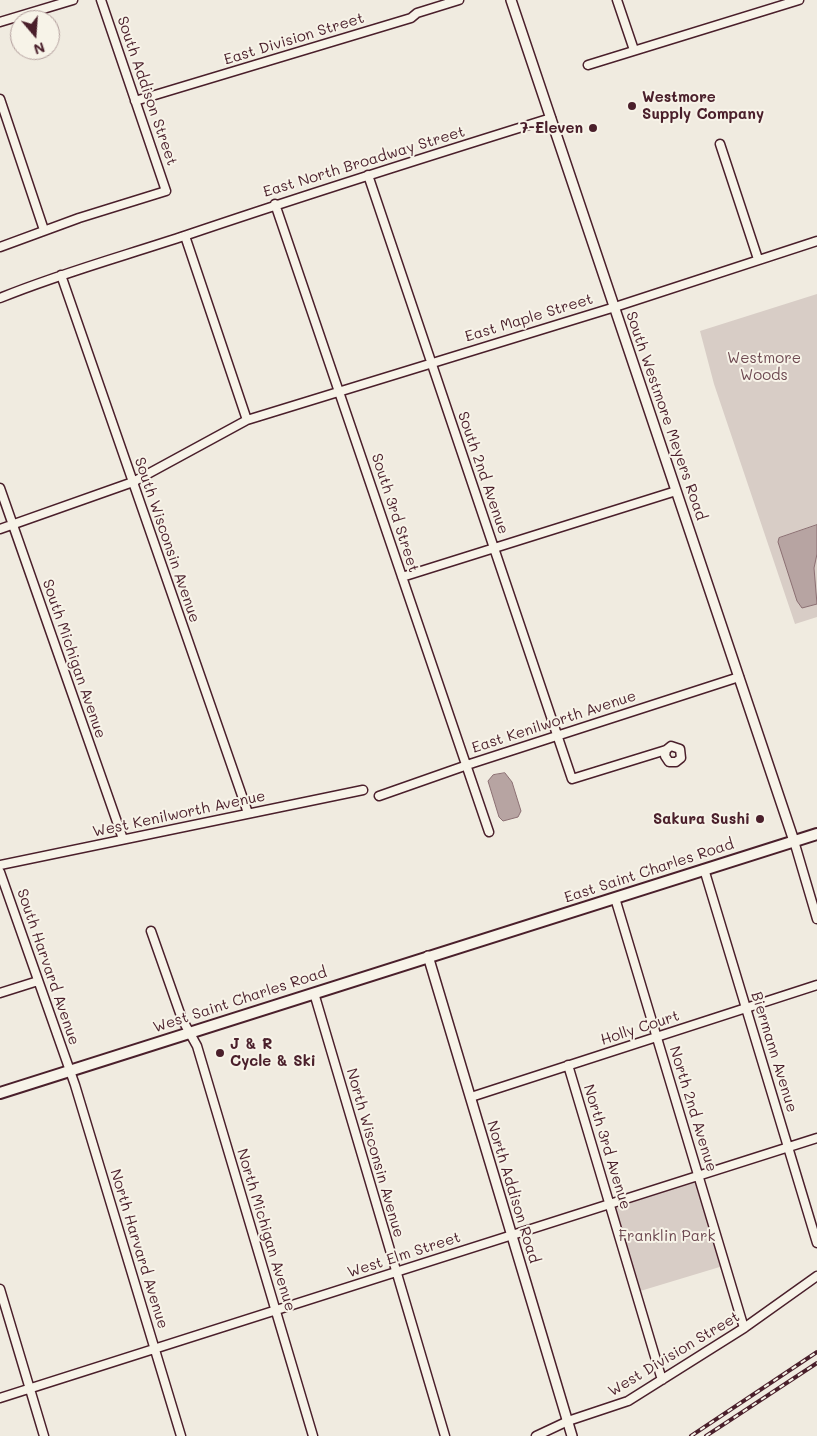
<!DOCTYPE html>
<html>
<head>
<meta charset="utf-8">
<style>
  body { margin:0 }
  #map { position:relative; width:817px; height:1436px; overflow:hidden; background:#f0ebe0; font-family:Mali,sans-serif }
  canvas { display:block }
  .north { position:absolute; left:10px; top:10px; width:50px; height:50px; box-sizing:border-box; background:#f7f3e8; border:1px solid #b29e9c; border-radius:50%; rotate:162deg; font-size:14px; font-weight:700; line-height:20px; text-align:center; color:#4a1f2b }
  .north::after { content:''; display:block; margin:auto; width:18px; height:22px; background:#4a1f2b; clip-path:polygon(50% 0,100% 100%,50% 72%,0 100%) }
</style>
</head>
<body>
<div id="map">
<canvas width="817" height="1436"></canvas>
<div class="north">N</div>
</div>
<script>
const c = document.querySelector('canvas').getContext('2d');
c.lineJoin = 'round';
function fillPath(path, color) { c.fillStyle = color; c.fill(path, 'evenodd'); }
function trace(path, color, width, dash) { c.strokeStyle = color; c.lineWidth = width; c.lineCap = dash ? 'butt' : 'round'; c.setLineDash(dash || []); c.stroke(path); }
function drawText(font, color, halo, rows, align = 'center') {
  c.font = font + ' Mali,sans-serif'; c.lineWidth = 4; c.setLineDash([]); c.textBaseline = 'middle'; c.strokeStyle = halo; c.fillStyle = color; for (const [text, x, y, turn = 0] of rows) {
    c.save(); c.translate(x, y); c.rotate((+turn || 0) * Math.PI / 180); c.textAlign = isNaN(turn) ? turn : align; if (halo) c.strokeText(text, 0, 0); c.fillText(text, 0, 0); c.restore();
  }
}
fillPath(new Path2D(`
  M 817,294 L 817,617 L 795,624 L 714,384 L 700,331 Z
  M 697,1178 L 723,1266 L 637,1292 L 612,1205 Z`), '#d8cdc6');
const water = new Path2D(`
  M 817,525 L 817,554 L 814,568 L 817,604 L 802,608 L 797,601 L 778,542 L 779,538 Z
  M 505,773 L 512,782 L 521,811 L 518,817 L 503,821 L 499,817 L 488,781 L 493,775 Z`);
fillPath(water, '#b7a4a2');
trace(water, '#8b6f72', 1);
const minor = new Path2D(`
  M 617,0 L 634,50
  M 0,22 L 73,0
  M 588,65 L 799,0
  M 0,99 L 44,230
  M 135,101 L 411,18 L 417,13 L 459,0
  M 720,144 L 758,259
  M 368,175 L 572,779 L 666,750 L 671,746 L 680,749 L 681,758 L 676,762 L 669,762 L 665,756 L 666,750
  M 275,204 L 489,832
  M 185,236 L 247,420
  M 0,247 L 79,218 L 166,191 L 101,0
  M 61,275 L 248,813
  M 0,298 C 61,273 124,256 187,235 C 308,194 429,156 551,118
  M 0,488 L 123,839
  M 0,529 L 133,482 L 247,420 L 615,307 L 817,241
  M 402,577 L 676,491
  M 379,796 L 473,763 L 739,677
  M 794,841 L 817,919
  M 0,865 L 363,790
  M 704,869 L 817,1243
  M 0,872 L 75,1085 L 181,1436
  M 615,898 L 744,1328
  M 151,931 L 182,1019 L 197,1046 L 313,1436
  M 0,993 L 38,981
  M 314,993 L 445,1436
  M 568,1065 L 662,1380
  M 471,1097 L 817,985
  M 0,1289 L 44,1436
  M 0,1398 L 817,1138
  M 536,1436 L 568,1421 L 628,1401 L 744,1328 L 817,1276`);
const tertiary = new Path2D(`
  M 511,0 L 794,841
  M 428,956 L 572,1436`);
const secondary = new Path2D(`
  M 0,1093 L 817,834`);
trace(minor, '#4a1f2b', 11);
trace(tertiary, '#4a1f2b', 12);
trace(secondary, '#4a1f2b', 14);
trace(minor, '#f7f3e8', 8);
trace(tertiary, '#f7f3e8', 9);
trace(secondary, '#f7f3e8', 10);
const rail = new Path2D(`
  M 691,1436 L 817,1352
  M 706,1436 L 817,1363`);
trace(rail, '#4a1f2b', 4);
trace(rail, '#f7f3e8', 2, [5.5]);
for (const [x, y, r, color] of [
  [632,106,5,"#4a1f2b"],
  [593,128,5,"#4a1f2b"],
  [760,819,5,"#4a1f2b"],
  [220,1053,5,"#4a1f2b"]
]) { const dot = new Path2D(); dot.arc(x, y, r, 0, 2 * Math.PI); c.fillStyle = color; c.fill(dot); trace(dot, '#f7f3e8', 2); }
drawText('15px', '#4a1f2b', '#f7f3e8', [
  ["East Division Street",294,39,-17],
  ["South Addison Street",147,91,71],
  ["East North Broadway Street",364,162,-17],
  ["East Maple Street",529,318,-17],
  ["South Westmore Meyers Road",666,416,71],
  ["South 2nd Avenue",483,473,71],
  ["South 3rd Street",395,513,72],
  ["South Wisconsin Avenue",167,540,71],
  ["South Michigan Avenue",74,659,71],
  ["East Kenilworth Avenue",554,722,-18],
  ["West Kenilworth Avenue",179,814,-12],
  ["East Saint Charles Road",649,871,-18],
  ["South Harvard Avenue",48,967,71],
  ["West Saint Charles Road",240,1000,-18],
  ["Holly Court",640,1028,-18],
  ["Biermann Avenue",774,1052,73],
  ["North 2nd Avenue",693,1109,73],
  ["North 3rd Avenue",607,1147,73],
  ["North Wisconsin Avenue",375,1153,74],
  ["North Addison Road",513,1192,73],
  ["North Michigan Avenue",266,1230,73],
  ["North Harvard Avenue",139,1249,73],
  ["West Elm Street",404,1255,-18],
  ["West Division Street",674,1354,-31]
]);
drawText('bold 15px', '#4a1f2b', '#f7f3e8', [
  ["Westmore",642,97],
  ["Supply Company",642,114],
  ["7-Eleven",583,128,"right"],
  ["Sakura Sushi",750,819,"right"],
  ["J & R",230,1044],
  ["Cycle & Ski",230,1061]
], 'left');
drawText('15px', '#6e4a52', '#f7f3e8', [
  ["Westmore",764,358],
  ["Woods",764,375],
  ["Franklin Park",667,1236]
]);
</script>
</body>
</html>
